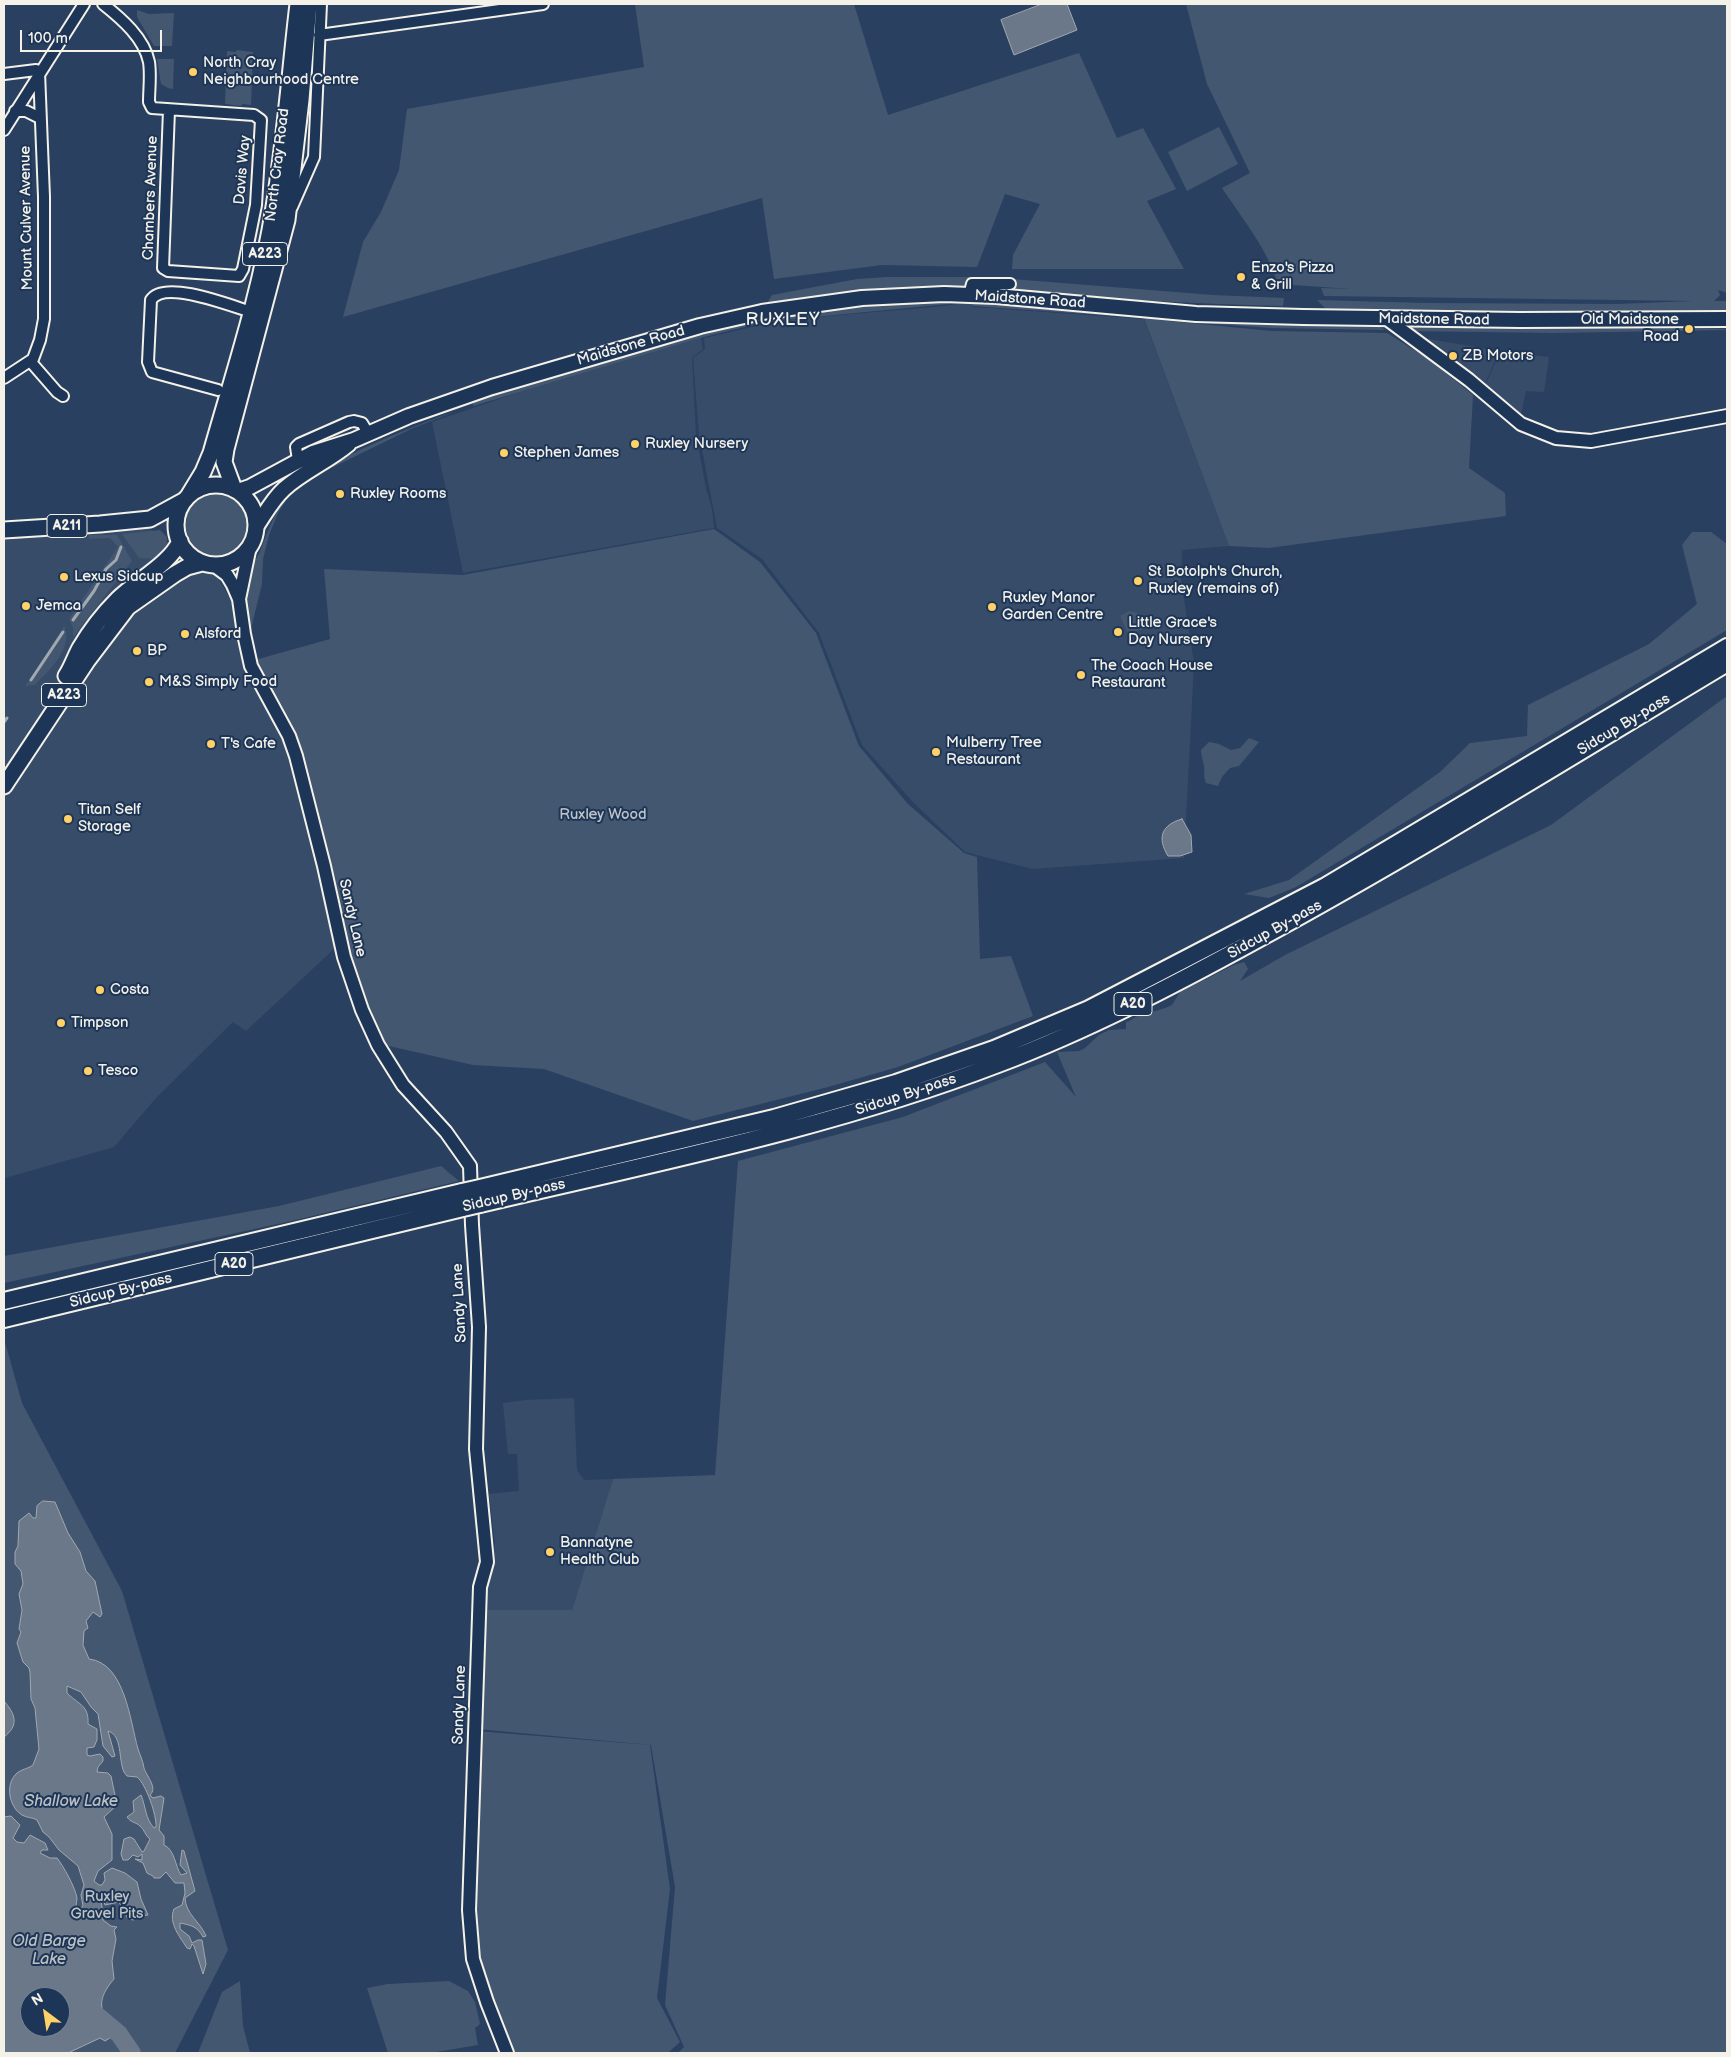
<!DOCTYPE html>
<html>
<head>
<meta charset="utf-8">
<style>
  body { margin:0 }
  #map { position:relative; width:1731px; height:2057px; overflow:hidden; background:#2a4060; font-family:"Balsamiq Sans",sans-serif }
  canvas { display:block }
  .frame { position:absolute; inset:0; border:5px solid #f4f1e8; pointer-events:none }
  .north { position:absolute; left:20px; top:1987px; width:50px; height:50px; box-sizing:border-box; background:#1d3557; border:1px solid #738091; border-radius:50%; rotate:329deg; font-size:14px; font-weight:700; line-height:20px; text-align:center; color:#f4f1e8 }
  .north::after { content:''; display:block; margin:auto; width:18px; height:22px; background:#ffd166; clip-path:polygon(50% 0,100% 100%,50% 72%,0 100%) }
  .scale { position:absolute; left:20px; top:30px; width:142px; height:22px; box-sizing:border-box; border:2px solid #f4f1e8; border-top:0; padding-left:6px; font-size:15px; line-height:18px; white-space:nowrap; color:#f4f1e8; -webkit-text-stroke:4px #1d3557; paint-order:stroke }
</style>
</head>
<body>
<div id="map">
<canvas width="1731" height="2057"></canvas>
<div class="frame"></div>
<div class="north">N</div>
<div class="scale">100 m</div>
</div>
<script>
const c = document.querySelector('canvas').getContext('2d');
c.lineJoin = 'round';
function fillPath(path, color) { c.fillStyle = color; c.fill(path, 'evenodd'); }
function trace(path, color, width, dash) { c.strokeStyle = color; c.lineWidth = width; c.lineCap = dash ? 'butt' : 'round'; c.setLineDash(dash || []); c.stroke(path); }
function drawText(font, color, halo, rows, align = 'center') {
  c.font = font + ' "Balsamiq Sans",sans-serif'; c.lineWidth = 4; c.setLineDash([]); c.textBaseline = 'middle'; c.strokeStyle = halo; c.fillStyle = color; for (const [text, x, y, turn = 0] of rows) {
    c.save(); c.translate(x, y); c.rotate((+turn || 0) * Math.PI / 180); c.textAlign = isNaN(turn) ? turn : align; if (halo) c.strokeText(text, 0, 0); c.fillText(text, 0, 0); c.restore();
  }
}
fillPath(new Path2D(`
  M 969,302 L 973,307 L 1144,319 L 1229,546 L 1182,550 L 1181,580 L 1194,663 L 1184,858 L 1033,869 L 965,852 L 913,802 L 862,745 L 819,633 L 762,559 L 717,528 L 699,434 L 693,358 L 705,349 L 704,338 L 783,320 L 944,306 Z
  M 1417,337 L 1499,351 L 1484,386 L 1457,363 Z
  M 701,338 L 703,349 L 692,358 L 696,435 L 706,488 L 712,509 L 714,528 L 463,573 L 432,422 L 520,392 Z
  M 1500,352 L 1549,357 L 1544,392 L 1526,391 L 1521,415 L 1484,388 Z
  M 144,525 L 218,578 L 233,604 L 244,662 L 289,737 L 322,866 L 335,948 L 246,1031 L 233,1022 L 156,1098 L 114,1147 L 5,1178 L 4,532 Z
  M 574,1398 L 577,1470 L 584,1480 L 613,1479 L 572,1610 L 484,1610 L 495,1544 L 489,1494 L 519,1491 L 517,1454 L 508,1454 L 503,1403 L 526,1400 Z`), '#374c69');
fillPath(new Path2D(`
  M 635,4 L 854,4 L 888,115 L 1079,53 L 1117,138 L 1143,128 L 1176,189 L 1147,201 L 1184,269 L 1012,269 L 1013,255 L 1040,204 L 1005,194 L 977,267 L 882,265 L 774,279 L 762,198 L 343,317 L 363,242 L 381,212 L 399,170 L 407,109 L 644,67 Z
  M 1186,4 L 1727,4 L 1727,293 L 1718,290 L 1720,295 L 1714,301 L 1727,301 L 1727,313 L 1522,314 L 1328,311 L 1317,300 L 1425,303 L 1617,304 L 1694,301 L 1324,296 L 1321,288 L 1352,289 L 1278,284 C 1268,250 1242,218 1222,188 L 1250,173 L 1207,84 Z
  M 137,10 L 149,14 L 174,13 L 172,46 L 154,46 L 137,17 Z
  M 237,50 L 253,52 L 251,105 L 242,104 L 242,106 L 225,104 L 227,51 L 236,52 Z
  M 157,59 L 174,59 L 173,89 L 168,88 L 161,84 Z
  M 1219,127 L 1238,164 L 1187,191 L 1168,152 Z
  M 887,277 L 970,277 L 967,288 L 856,291 L 766,305 L 772,295 L 857,279 Z
  M 1012,279 L 1213,295 L 1284,298 L 1283,306 C 1191,304 1100,298 1009,291 Z
  M 941,301 C 1025,302 1108,314 1192,320 C 1254,324 1316,325 1378,326 L 1386,330 L 1272,328 L 1158,320 L 1272,331 L 1387,333 L 1427,358 L 1473,395 L 1469,468 L 1505,493 L 1506,516 L 1269,548 L 1229,546 L 1144,318 L 973,306 L 969,302 L 783,320 L 760,323 L 704,337 L 473,406 L 473,400 L 748,322 L 851,307 Z
  M 1407,327 L 1727,329 L 1727,330 L 1554,333 L 1408,331 Z
  M 459,410 L 411,429 L 323,472 L 292,491 L 278,513 L 269,535 L 263,559 L 262,584 L 250,633 C 247,613 243,593 249,573 C 251,564 258,558 261,549 C 268,530 277,507 291,492 C 301,481 317,473 329,466 C 370,443 414,426 459,410 Z
  M183 524a34 34 0 1 1 68 0a34 34 0 1 1-68 0Z
  M 714,529 L 760,562 L 816,633 L 859,746 L 908,804 L 964,853 L 977,857 L 980,959 L 1011,956 L 1033,1016 L 898,1067 L 828,1087 L 693,1121 L 544,1069 L 473,1065 L 380,1044 L 345,957 L 304,776 L 267,693 L 255,660 L 330,639 L 324,569 L 463,575 Z
  M 160,530 L 167,537 L 166,551 L 158,559 L 139,558 L 122,534 Z
  M 1692,532 L 1711,532 L 1727,544 L 1727,630 L 1296,887 L 1269,898 L 1244,894 L 1289,880 L 1440,772 L 1470,743 L 1527,736 L 1528,705 L 1649,644 L 1697,604 L 1682,545 Z
  M 89,535 L 117,535 L 132,561 L 73,637 L 73,628 L 69,619 L 118,547 L 110,538 L 89,539 Z
  M 1129,611 L 1137,613 L 1145,628 L 1132,633 L 1134,639 L 1131,640 L 1120,616 Z
  M 64,626 C 74,648 49,670 35,685 L 25,686 Z
  M 1727,696 L 1727,2053 L 678,2053 L 684,2047 L 665,2005 L 675,1887 L 651,1745 L 477,1729 L 484,1610 L 572,1610 L 613,1479 L 715,1475 L 738,1161 L 903,1117 L 1045,1062 L 1076,1097 L 1057,1052 L 1079,1051 L 1085,1048 L 1099,1035 L 1109,1030 L 1126,1029 L 1126,1022 C 1132,1021 1135,1016 1140,1015 C 1151,1012 1162,1010 1172,1005 L 1180,992 L 1234,965 L 1244,962 L 1248,969 L 1240,981 L 1285,955 L 1551,825 Z
  M 1249,738 L 1259,742 L 1239,766 L 1230,768 L 1222,777 L 1218,786 L 1206,783 C 1203,775 1205,773 1204,766 C 1203,760 1201,756 1201,750 L 1209,742 L 1219,744 L 1231,750 L 1240,748 Z
  M 441,1166 L 459,1181 L 287,1222 L 4,1283 L 4,1256 L 279,1206 Z
  M 4,1342 L 5,1342 L 22,1403 L 122,1591 L 228,1950 L 175,2053 L 4,2053 ZM 30,1997 L 60,1997 L 60,2027 L 30,2027 Z
  M 476,1731 L 650,1745 L 670,1889 L 657,1998 L 680,2042 L 668,2053 L 509,2053 L 474,1958 Z
  M 240,1981 L 243,2026 L 250,2053 L 198,2053 L 222,1992 Z
  M 449,1981 L 468,1991 L 475,2002 L 480,2024 L 475,2028 L 478,2045 L 430,2053 L 388,2053 L 367,1988 L 388,1984 Z`), '#445771');
const water = new Path2D(`
  M 1042,4 L 1067,4 L 1077,30 L 1014,55 L 1001,20 Z
  M 1182,819 L 1191,835 L 1192,852 L 1180,856 L 1168,856 C 1157,838 1161,825 1182,819 Z
  M 43,1501 L 55,1502 L 68,1533 L 80,1552 L 86,1571 L 95,1581 L 102,1614 L 100,1617 L 93,1612 L 86,1621 L 88,1628 L 84,1631 L 83,1645 L 89,1659 C 125,1663 130,1721 138,1749 C 140,1755 143,1761 144,1768 C 147,1777 158,1788 150,1795 L 153,1798 L 161,1796 L 164,1798 L 159,1830 L 164,1836 L 164,1845 C 175,1850 175,1866 181,1875 L 187,1873 L 180,1865 L 182,1850 L 184,1851 L 195,1891 L 185,1898 C 186,1915 200,1921 206,1936 L 203,1937 C 198,1927 191,1925 180,1923 L 180,1929 L 189,1936 L 192,1943 L 198,1940 L 202,1940 L 206,1964 L 203,1974 L 194,1946 L 192,1944 L 190,1949 L 187,1948 C 180,1937 168,1923 174,1909 L 182,1905 L 185,1893 L 184,1883 L 175,1883 L 166,1872 L 160,1878 L 154,1878 L 153,1876 L 147,1873 L 143,1863 L 135,1859 L 142,1860 L 142,1854 L 138,1857 L 133,1855 L 128,1860 L 123,1860 L 121,1854 L 124,1839 L 130,1837 L 134,1839 L 142,1852 L 144,1851 L 150,1839 C 145,1836 145,1830 140,1826 C 136,1822 131,1823 127,1817 L 134,1812 L 133,1801 L 141,1795 C 146,1807 145,1818 154,1828 L 156,1827 C 157,1816 146,1784 137,1777 L 127,1776 L 124,1772 C 118,1759 123,1736 108,1731 L 115,1756 L 112,1757 L 103,1746 L 98,1714 L 91,1707 L 81,1692 L 67,1686 L 67,1693 C 79,1705 89,1705 88,1724 L 97,1729 L 97,1740 L 94,1747 L 87,1748 L 87,1755 L 90,1756 L 100,1754 L 103,1757 L 103,1761 L 98,1767 L 97,1772 L 108,1773 L 111,1776 L 117,1805 L 104,1817 L 112,1834 L 112,1860 L 98,1871 L 94,1881 L 99,1885 L 102,1885 L 105,1880 L 104,1873 L 112,1868 L 125,1873 L 137,1882 L 141,1899 L 148,1915 L 137,1917 L 134,1920 L 128,1919 L 119,1902 L 105,1905 L 101,1893 L 98,1891 L 101,1897 L 103,1920 L 111,1926 L 117,1927 L 114,1930 L 116,1939 L 112,1961 L 114,1979 C 107,1987 97,2001 104,2013 C 108,2020 116,2025 121,2031 L 105,2041 L 100,2038 L 68,2053 L 4,2053 L 4,1817 L 11,1816 L 20,1825 L 13,1838 L 17,1842 L 24,1843 L 30,1835 L 45,1843 L 48,1850 L 42,1850 L 40,1853 L 50,1858 L 57,1858 C 64,1867 75,1887 77,1898 C 77,1901 76,1904 76,1907 L 78,1910 L 83,1906 L 81,1895 L 84,1885 L 78,1866 L 59,1850 L 49,1837 L 43,1832 L 37,1820 C 32,1817 27,1818 22,1815 C 9,1807 5,1785 16,1774 C 21,1769 28,1769 33,1765 L 39,1749 L 35,1708 L 31,1699 L 30,1672 L 29,1668 L 23,1662 L 17,1643 L 21,1632 L 19,1629 L 22,1610 L 19,1594 L 23,1584 L 21,1571 L 15,1564 L 15,1552 L 18,1546 L 19,1521 L 29,1513 L 33,1518 L 36,1518 L 37,1506 ZM 30,1997 L 60,1997 L 60,2027 L 30,2027 Z
  M 4,1701 C 15,1714 20,1725 4,1737 Z`);
fillPath(water, '#6a788a');
trace(water, '#a1a8b0', 1);
trace(new Path2D(`
  M 73,620 L 94,591 L 106,569 L 116,560 L 121,547
  M 31,680 L 63,632
  M 4,722 L 7,718`), '#a1a8b0', 3);
trace(new Path2D(`
  M 60,2014 L 94,2013 L 119,2034 L 132,2053`), '#6a788a', 18);
const minor = new Path2D(`
  M 103,4 C 122,19 144,38 149,62 C 151,75 149,90 149,102 L 152,108 L 254,115 L 261,120 L 256,205 L 243,269 L 239,276 L 168,271 L 163,268 L 169,110
  M 319,35 L 543,4
  M 4,74 L 36,70 L 39,72
  M 15,111 L 26,111 L 40,118
  M 4,130 L 84,4
  M 292,207 L 314,157 L 321,4
  M 969,295 L 972,284 L 1010,284
  M 30,361 L 57,392 L 63,396
  M 4,378 L 33,359 L 40,340 L 44,319 L 44,197 L 39,72
  M 218,390 L 152,372 L 148,362 L 151,300 C 164,279 232,306 251,312
  M 298,460 L 296,447 L 299,444 L 349,422 L 354,421 L 362,423 L 368,433`);
const tertiary = new Path2D(`
  M 1387,319 L 1469,380 L 1521,424 L 1556,438 L 1591,441 L 1727,416
  M 215,566 L 227,575 L 233,585 L 239,599 L 244,634 L 251,666 L 289,736 L 296,756 L 324,866 L 344,957 L 362,1010 L 378,1045 L 403,1085 L 446,1132 L 470,1166 L 472,1225 L 479,1327 L 476,1449 L 487,1562 L 480,1587 L 469,1910 L 473,1959 L 487,2002 L 507,2053
  M 239,599 L 250,546`);
const secondary = new Path2D(`
  M 238,491 L 250,487 L 313,453 L 354,440 L 409,416 L 492,387 L 700,326 L 762,312 L 862,298 L 944,294 L 996,296 L 1196,314 L 1303,317 L 1520,320 L 1727,319
  M 256,527 C 265,514 272,500 284,489 C 304,471 329,461 349,444`);
const primary = new Path2D(`
  M176 525a40 40 0 1 1 80 0a40 40 0 1 1-80 0Z
  M 234,489 L 224,462 L 226,449 L 287,220 L 301,100 L 309,4
  M 189,495 L 203,472 L 211,453 C 234,372 261,291 274,207 C 285,140 290,71 298,4
  M 4,530 L 100,524 L 150,519 L 183,501
  M 66,676 C 72,667 75,657 80,648 C 90,631 104,613 118,599 C 135,582 171,563 180,541
  M 4,786 L 87,661 L 128,607 L 175,574 L 187,567 L 202,563`);
const trunk = new Path2D(`
  M 480,1188 L 774,1118 L 896,1083 L 994,1049 L 1089,1009 L 1324,887 L 1727,647
  M 480,1204 C 654,1163 831,1128 998,1064 C 1088,1030 1174,985 1258,939 C 1418,852 1572,756 1727,663
  M 4,1301 L 462,1192
  M 4,1319 L 463,1208`);
trace(minor, '#f4f1e8', 14);
trace(tertiary, '#f4f1e8', 16);
trace(secondary, '#f4f1e8', 18);
trace(primary, '#f4f1e8', 19);
trace(trunk, '#f4f1e8', 20);
trace(minor, '#1d3557', 10);
trace(tertiary, '#1d3557', 12);
trace(secondary, '#1d3557', 14);
trace(primary, '#1d3557', 15);
trace(trunk, '#1d3557', 16);
const trunkBridge = new Path2D(`
  M 462,1192 L 480,1188
  M 463,1208 L 480,1204`);
trace(trunkBridge, '#f4f1e8', 20, []);
trace(trunkBridge, '#1d3557', 16);
for (const [x, y, r, color] of [
  [193,72,5,"#ffd166"],
  [1241,277,5,"#ffd166"],
  [1689,329,5,"#ffd166"],
  [1453,356,5,"#ffd166"],
  [635,444,5,"#ffd166"],
  [504,453,5,"#ffd166"],
  [340,494,5,"#ffd166"],
  [64,577,5,"#ffd166"],
  [1138,581,5,"#ffd166"],
  [26,606,5,"#ffd166"],
  [992,607,5,"#ffd166"],
  [1118,632,5,"#ffd166"],
  [185,634,5,"#ffd166"],
  [137,651,5,"#ffd166"],
  [1081,675,5,"#ffd166"],
  [149,682,5,"#ffd166"],
  [211,744,5,"#ffd166"],
  [936,752,5,"#ffd166"],
  [68,819,5,"#ffd166"],
  [100,990,5,"#ffd166"],
  [61,1023,5,"#ffd166"],
  [88,1071,5,"#ffd166"],
  [550,1552,5,"#ffd166"]
]) { const dot = new Path2D(); dot.arc(x, y, r, 0, 2 * Math.PI); c.fillStyle = color; c.fill(dot); trace(dot, '#1d3557', 2); }
for (const [x, y, w] of [
  [265,254,45],
  [67,526,40],
  [64,695,45],
  [1133,1004,38],
  [234,1264,38]
]) { const box = new Path2D(); box.roundRect(x - w / 2, y - 11.5, w, 23, 4); c.fillStyle = '#1d3557'; c.fill(box); trace(box, '#f4f1e8', 1); }
drawText('bold 14px', '#f4f1e8', null, [
  ["A223",265,254],
  ["A211",67,526],
  ["A223",64,695],
  ["A20",1133,1004],
  ["A20",234,1264]
]);
drawText('15px', '#f4f1e8', '#1d3557', [
  ["North Cray",203,63],
  ["Neighbourhood Centre",203,80],
  ["Enzo's Pizza",1251,268],
  ["& Grill",1251,285],
  ["Old Maidstone",1679,320,"right"],
  ["Road",1679,337,"right"],
  ["ZB Motors",1463,356],
  ["Ruxley Nursery",645,444],
  ["Stephen James",514,453],
  ["Ruxley Rooms",350,494],
  ["St Botolph's Church,",1148,572],
  ["Ruxley (remains of)",1148,589],
  ["Lexus Sidcup",74,577],
  ["Ruxley Manor",1002,598],
  ["Garden Centre",1002,615],
  ["Jemca",36,606],
  ["Little Grace's",1128,623],
  ["Day Nursery",1128,640],
  ["Alsford",195,634],
  ["BP",147,651],
  ["The Coach House",1091,666],
  ["Restaurant",1091,683],
  ["M&S Simply Food",159,682],
  ["Mulberry Tree",946,743],
  ["Restaurant",946,760],
  ["T's Cafe",221,744],
  ["Titan Self",78,810],
  ["Storage",78,827],
  ["Costa",110,990],
  ["Timpson",71,1023],
  ["Tesco",98,1071],
  ["Bannatyne",560,1543],
  ["Health Club",560,1560]
], 'left');
drawText('15px', '#f4f1e8', '#1d3557', [
  ["North Cray Road",278,165,-83],
  ["Davis Way",243,170,-85],
  ["Chambers Avenue",151,198,-88],
  ["Mount Culver Avenue",27,218,-91],
  ["Maidstone Road",1030,300,4],
  ["Maidstone Road",1434,320,1],
  ["Maidstone Road",631,346,-16],
  ["Sidcup By-pass",1624,725,-31],
  ["Sandy Lane",352,918,77],
  ["Sidcup By-pass",1275,930,-29],
  ["Sidcup By-pass",906,1095,-18],
  ["Sidcup By-pass",514,1196,-13],
  ["Sidcup By-pass",121,1291,-14],
  ["Sandy Lane",460,1303,-93],
  ["Sandy Lane",460,1705,-88]
]);
drawText('15px', '#bfc3c4', '#1d3557', [
  ["Ruxley Wood",603,815],
  ["Ruxley",107,1897],
  ["Gravel Pits",107,1914]
]);
drawText('italic 16px', '#bdc1c2', '#1d3557', [
  ["Shallow Lake",71,1802],
  ["Old Barge",49,1942],
  ["Lake",49,1960]
]);
c.letterSpacing = '1px';
drawText('18px', '#f4f1e8', '#1d3557', [
  ["RUXLEY",783,320]
]);
c.letterSpacing = '0px';
</script>
</body>
</html>
